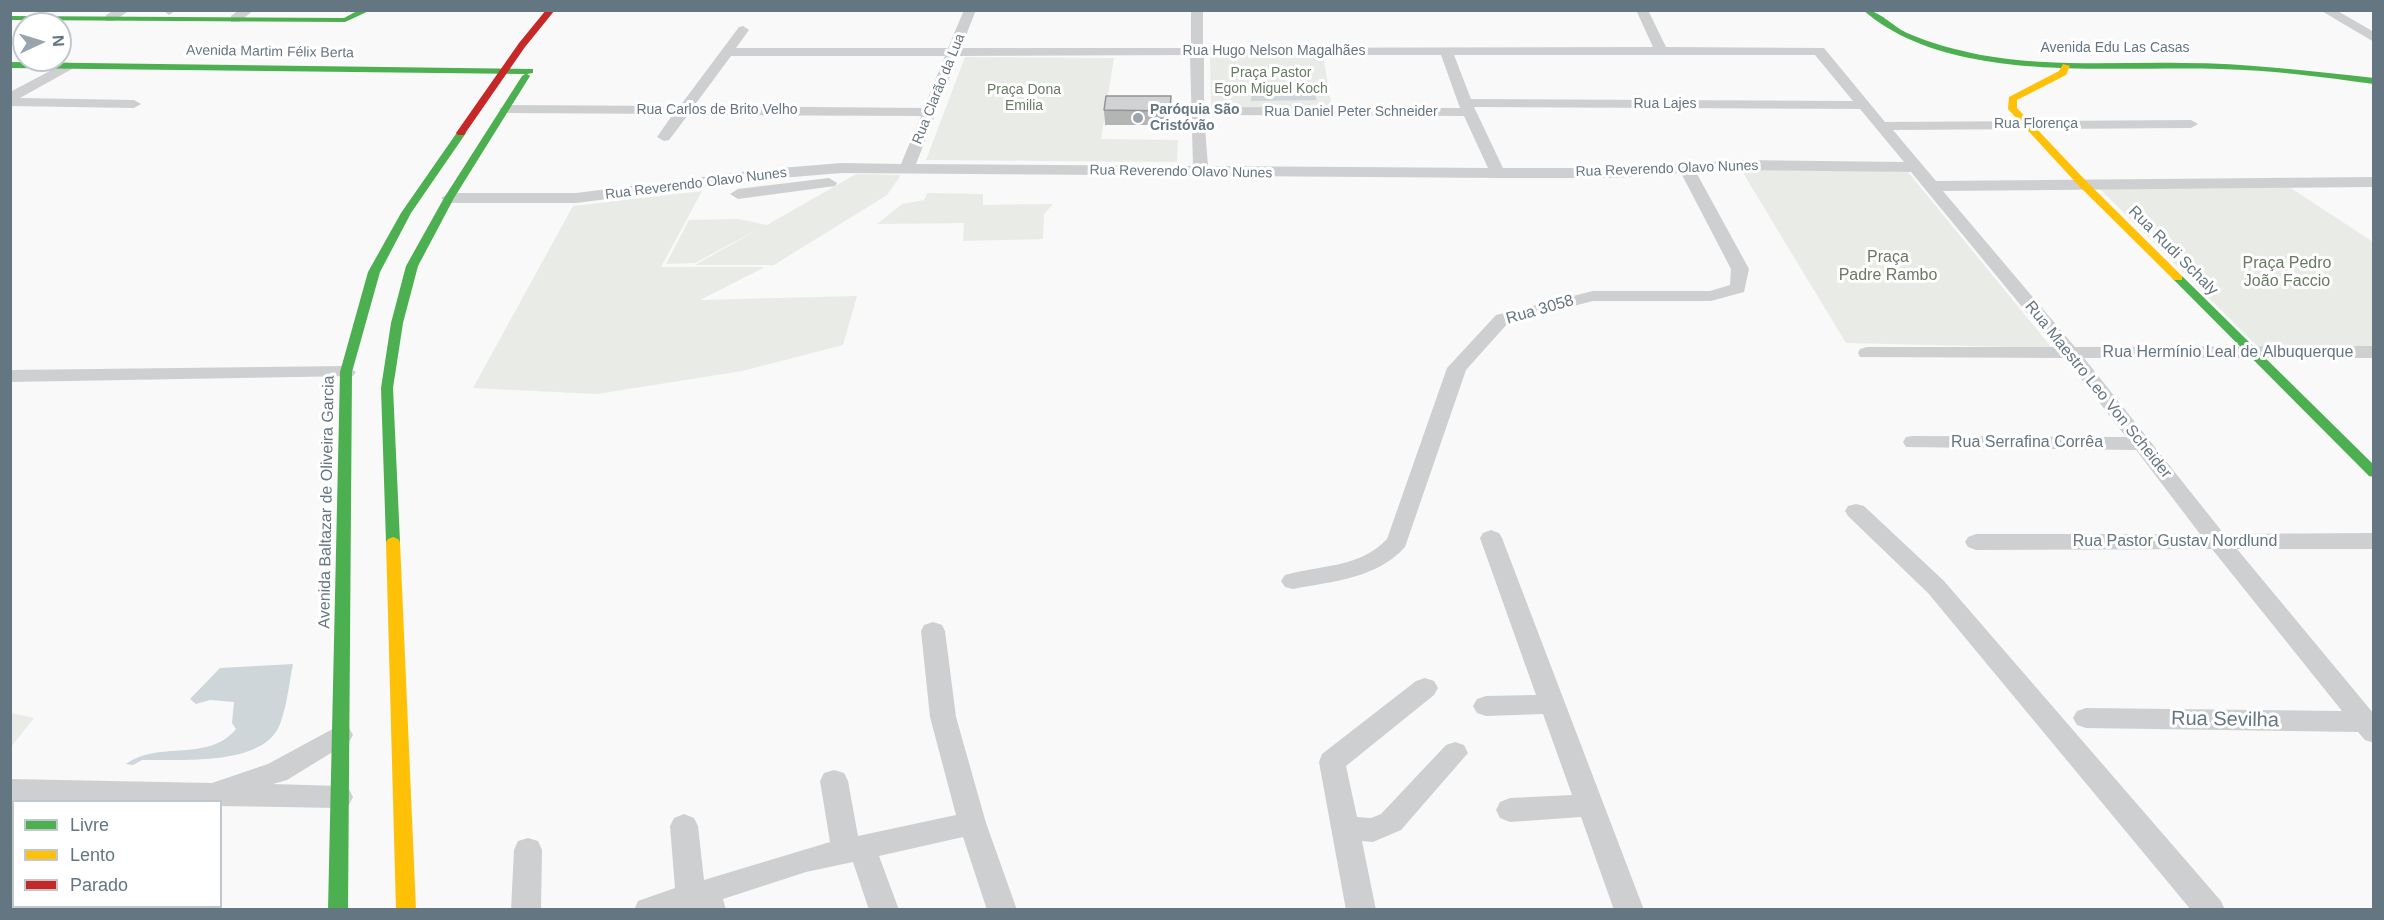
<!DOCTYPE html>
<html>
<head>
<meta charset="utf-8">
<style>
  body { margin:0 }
  #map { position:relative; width:2384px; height:920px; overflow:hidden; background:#f9f9f9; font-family:Arial,sans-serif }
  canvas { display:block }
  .frame { position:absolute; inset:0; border:12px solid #657683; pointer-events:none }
  .legend { position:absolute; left:12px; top:800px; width:210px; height:108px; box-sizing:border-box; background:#fff; border:2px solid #c1c8cd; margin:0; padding:8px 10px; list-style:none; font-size:18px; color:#657683 }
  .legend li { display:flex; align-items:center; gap:12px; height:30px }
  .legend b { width:30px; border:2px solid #c1c8cd }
  .north { position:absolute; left:12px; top:12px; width:60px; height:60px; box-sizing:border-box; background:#fff; border:2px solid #c1c8cd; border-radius:50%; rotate:86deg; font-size:16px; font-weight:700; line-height:24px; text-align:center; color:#657683 }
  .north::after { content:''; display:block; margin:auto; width:21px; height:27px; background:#99a4ac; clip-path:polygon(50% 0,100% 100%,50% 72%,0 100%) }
</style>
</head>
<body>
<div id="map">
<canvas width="2384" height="920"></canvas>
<div class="frame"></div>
<ul class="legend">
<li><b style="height:8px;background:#4caf50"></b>Livre</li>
<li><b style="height:8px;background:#ffc107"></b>Lento</li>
<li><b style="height:8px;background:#c62828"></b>Parado</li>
</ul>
<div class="north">N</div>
</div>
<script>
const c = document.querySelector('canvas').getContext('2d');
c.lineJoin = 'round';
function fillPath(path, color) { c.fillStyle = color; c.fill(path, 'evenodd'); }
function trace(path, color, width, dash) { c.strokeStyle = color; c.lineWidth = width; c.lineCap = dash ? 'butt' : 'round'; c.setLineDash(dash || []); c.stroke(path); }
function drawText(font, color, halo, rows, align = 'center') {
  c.font = font + ' Arial,sans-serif'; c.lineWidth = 6; c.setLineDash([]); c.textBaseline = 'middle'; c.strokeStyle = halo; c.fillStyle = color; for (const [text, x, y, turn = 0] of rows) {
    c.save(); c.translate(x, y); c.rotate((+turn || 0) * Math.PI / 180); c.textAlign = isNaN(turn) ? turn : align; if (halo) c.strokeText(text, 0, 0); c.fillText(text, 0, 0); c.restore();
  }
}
fillPath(new Path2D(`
  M 1210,55 L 1323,55 L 1332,108 L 1211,108 Z
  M 965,57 L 1114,58 L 1101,139 L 1178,140 L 1177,162 L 926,160 Z
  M 1740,168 L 1908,172 L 2052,348 L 1846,343 Z
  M 856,174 L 901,175 L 887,195 L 774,265 L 695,265 L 764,226 L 695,263 L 666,264 L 689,220 L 738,219 L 767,225 Z
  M 2291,188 L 2373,242 L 2373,348 L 2259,348 L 2100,189 Z
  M 702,191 L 661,267 L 765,267 L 700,300 L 857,296 L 843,345 L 742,371 L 597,394 L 473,388 L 573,206 Z
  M 927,193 L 983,194 L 983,205 L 1053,204 L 1044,214 L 1043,239 L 963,241 L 964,223 L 877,224 L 902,204 L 924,200 Z
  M 11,713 L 34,718 L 11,747 L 10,713 Z`), '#e8ebe6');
fillPath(new Path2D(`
  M 1263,88 L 1312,90 L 1317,100 L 1251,101 L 1252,89 Z
  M 293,664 C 289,684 287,706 280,724 C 264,767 180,759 142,760 L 133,765 L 126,764 C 159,740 208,763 236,729 L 232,723 L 234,702 L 210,700 L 196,704 L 190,699 L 220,668 Z`), '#ced6d9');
fillPath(new Path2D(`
  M 114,10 L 130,10 L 114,21 L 106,21 L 106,15 Z
  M 163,10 L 175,10 L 175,11 L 169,15 Z
  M 239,10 L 254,10 L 239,22 L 231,22 L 231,16 Z
  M 964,10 L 976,10 L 961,48 L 1191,48 L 1191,10 L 1203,10 L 1203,48 L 1653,47 L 1636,10 L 1648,10 L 1666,47 L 1824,48 L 1885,122 L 2191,120 L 2198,124 L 2191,128 L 1893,130 L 1936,181 L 2374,177 L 2374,187 L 1943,191 L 2075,347 L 2374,346 L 2374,358 L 2084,358 L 2224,534 L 2374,533 L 2374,549 L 2237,549 L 2374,714 L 2374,743 L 2365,740 L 2358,732 L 2086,728 L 2077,725 L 2073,718 L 2077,711 L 2086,708 L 2342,711 L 2212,549 L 1976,550 L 1968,547 L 1965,542 L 1968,537 L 1976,534 L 2200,534 L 2136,450 L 1906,447 L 1903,442 L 1906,437 L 1913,436 L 2126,437 L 2065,358 L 1860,357 L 1858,353 L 1860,349 L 1867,347 L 2055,347 L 1911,172 L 1739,170 L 1696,172 L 1749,269 L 1744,292 L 1711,301 L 1593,301 L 1508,323 L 1466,370 L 1405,547 C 1376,579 1333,581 1293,589 L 1285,587 L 1281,581 L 1285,575 C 1320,565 1360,568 1387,539 L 1447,368 L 1496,315 L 1593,291 L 1710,291 L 1730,285 L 1731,269 L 1681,173 L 1615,178 L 1498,178 L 841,173 L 757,180 L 576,203 L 449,203 L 441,198 L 449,193 L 576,193 L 757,170 L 841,163 L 901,164 L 921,116 L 688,115 L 669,140 L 664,141 L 657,137 L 673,114 L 506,113 L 499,109 L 506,105 L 680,106 L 739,27 L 743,26 L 749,30 L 736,48 L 948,48 ZM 1190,55 L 1193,166 L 916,164 L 958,56 ZM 1204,55 L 1441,55 L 1460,108 L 1204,107 ZM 1454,55 L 1815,55 L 1853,101 L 1471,99 ZM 731,56 L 945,56 L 924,108 L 694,106 ZM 1474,107 L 1860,109 L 1904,162 L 1739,160 L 1615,168 L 1503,168 ZM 1204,115 L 1464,116 L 1488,168 L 1208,166 Z
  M 2320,10 L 2336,10 L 2374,32 L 2374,42 Z
  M 67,62 L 74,66 L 72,69 L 20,98 L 134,100 L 141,104 L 134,108 L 10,106 L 10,92 Z
  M 829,178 L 837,183 L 835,186 L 738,199 L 730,194 L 738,189 Z
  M 346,366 L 356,372 L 353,376 L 10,382 L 10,370 Z
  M 1856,504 L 1864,506 L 1944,581 L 2221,901 L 2225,910 L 2191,910 L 1928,593 L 1848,516 L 1845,511 L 1848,506 Z
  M 1491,530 L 1499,533 L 1502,538 L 1644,910 L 1614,910 L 1581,817 L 1510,822 L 1500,818 L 1496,810 L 1500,802 L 1510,798 L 1572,795 L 1543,714 L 1486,716 L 1477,713 L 1473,706 L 1477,699 L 1486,696 L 1536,695 L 1480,538 L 1483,533 Z
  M 933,622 L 942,625 L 945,631 L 956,717 L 986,823 L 1017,910 L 987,910 L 963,837 L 879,856 L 899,910 L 869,910 L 853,862 L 806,872 L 723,899 L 726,910 L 634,910 L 638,901 L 675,888 L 670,826 L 674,818 L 684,814 L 694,818 L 698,826 L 704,880 L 830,842 L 820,781 L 824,773 L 834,770 L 844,773 L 848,781 L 858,836 L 956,815 L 930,717 L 921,631 L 924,625 Z
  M 1425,678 L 1434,681 L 1438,688 L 1434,695 L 1346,766 L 1357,817 L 1371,818 L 1381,814 L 1446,745 L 1455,742 L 1464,745 L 1468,753 L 1401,830 L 1373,842 L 1362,841 L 1376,910 L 1346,910 L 1319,762 L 1322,754 L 1416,681 Z
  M 340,725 L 349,728 L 353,735 L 349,742 L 287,780 L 273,784 L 339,786 L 349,789 L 353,797 L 349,805 L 339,808 L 220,806 L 220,802 L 10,801 L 10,779 L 212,783 L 268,764 Z
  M 528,838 L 538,841 L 542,850 L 541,910 L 511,910 L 514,850 L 518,841 Z`), '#cecfd0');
fillPath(new Path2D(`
  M 359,10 L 371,10 L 345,22 L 10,20 L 10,16 L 344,18 Z
  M 1863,10 C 1880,10 1892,26 1907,33 C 1930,43 1956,50 1981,55 C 2048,67 2115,62 2182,63 C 2246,63 2310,71 2374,78 L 2374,84 C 2322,77 2271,70 2220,69 C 2112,65 1950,86 1863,10 Z
  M 10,62 L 533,69 L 533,73 L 527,74 L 530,76 L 454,198 L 418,266 L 403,323 L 393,388 L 400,542 L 398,545 L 388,545 L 386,542 L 381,388 L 391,323 L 406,266 L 444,198 L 522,76 L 525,74 L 10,68 Z
  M 461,130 L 466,133 L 411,213 L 380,272 L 352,372 L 348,910 L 328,910 L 340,372 L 368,272 L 401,213 L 458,131 Z
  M 2178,275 L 2182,276 L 2374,465 L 2374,477 L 2369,476 L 2174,280 L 2172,278 Z`), '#4caf50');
fillPath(new Path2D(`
  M 2063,64 L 2070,66 L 2066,75 L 2017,100 L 2017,108 L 2088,183 L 2182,276 L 2182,280 L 2174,280 L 2080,187 L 2008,109 L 2009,97 L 2059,71 Z
  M 393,537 L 398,539 L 400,542 L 416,910 L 396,910 L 386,542 L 388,539 Z`), '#ffc107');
fillPath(new Path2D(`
  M 546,10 L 555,10 L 525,47 L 464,135 L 458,135 L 456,133 L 519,43 Z`), '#c62828');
fillPath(new Path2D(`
  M 1171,96 L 1171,125 L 1105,125 L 1104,110 Z`), '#b3b5b5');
const building = new Path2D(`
  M 1106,96 L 1171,96 L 1170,111 L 1104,110 Z`);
fillPath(building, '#d0d2d3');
trace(building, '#929394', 1.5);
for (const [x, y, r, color] of [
  [1138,118,6,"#99a4ac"]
]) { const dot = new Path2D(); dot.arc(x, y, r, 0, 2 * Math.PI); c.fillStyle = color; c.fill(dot); trace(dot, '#fff', 2); }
drawText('14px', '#657683', '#fff', [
  ["Avenida Edu Las Casas",2115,48],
  ["Rua Hugo Nelson Magalhães",1274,51],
  ["Avenida Martim Félix Berta",270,52,1],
  ["Rua Clarão da Lua",939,89,-68],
  ["Rua Lajes",1665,104],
  ["Rua Carlos de Brito Velho",717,110],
  ["Rua Daniel Peter Schneider",1351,112],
  ["Rua Florença",2036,124],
  ["Rua Reverendo Olavo Nunes",1667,169,-2],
  ["Rua Reverendo Olavo Nunes",1181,172,1],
  ["Rua Reverendo Olavo Nunes",696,184,-7]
]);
drawText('14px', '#687a64', '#fff', [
  ["Praça Pastor",1271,73],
  ["Egon Miguel Koch",1271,89],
  ["Praça Dona",1024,90],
  ["Emilia",1024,106]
]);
drawText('bold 14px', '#657683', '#fff', [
  ["Paróquia São",1150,110],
  ["Cristóvão",1150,126]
], 'left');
drawText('16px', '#657683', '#fff', [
  ["Rua Rudi Schaly",2173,251,45],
  ["Rua 3058",1540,310,-16],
  ["Rua Hermínio Leal de Albuquerque",2228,353],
  ["Rua Maestro Leo Von Scheider",2098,390,51],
  ["Rua Serrafina Corrêa",2027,443],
  ["Avenida Baltazar de Oliveira Garcia",327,502,-89],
  ["Rua Pastor Gustav Nordlund",2175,542]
]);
drawText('16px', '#687a64', '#fff', [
  ["Praça",1888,258],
  ["Padre Rambo",1888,276],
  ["Praça Pedro",2287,264],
  ["João Faccio",2287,282]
]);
drawText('20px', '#657683', '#fff', [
  ["Rua Sevilha",2225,720,1]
]);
</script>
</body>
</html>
